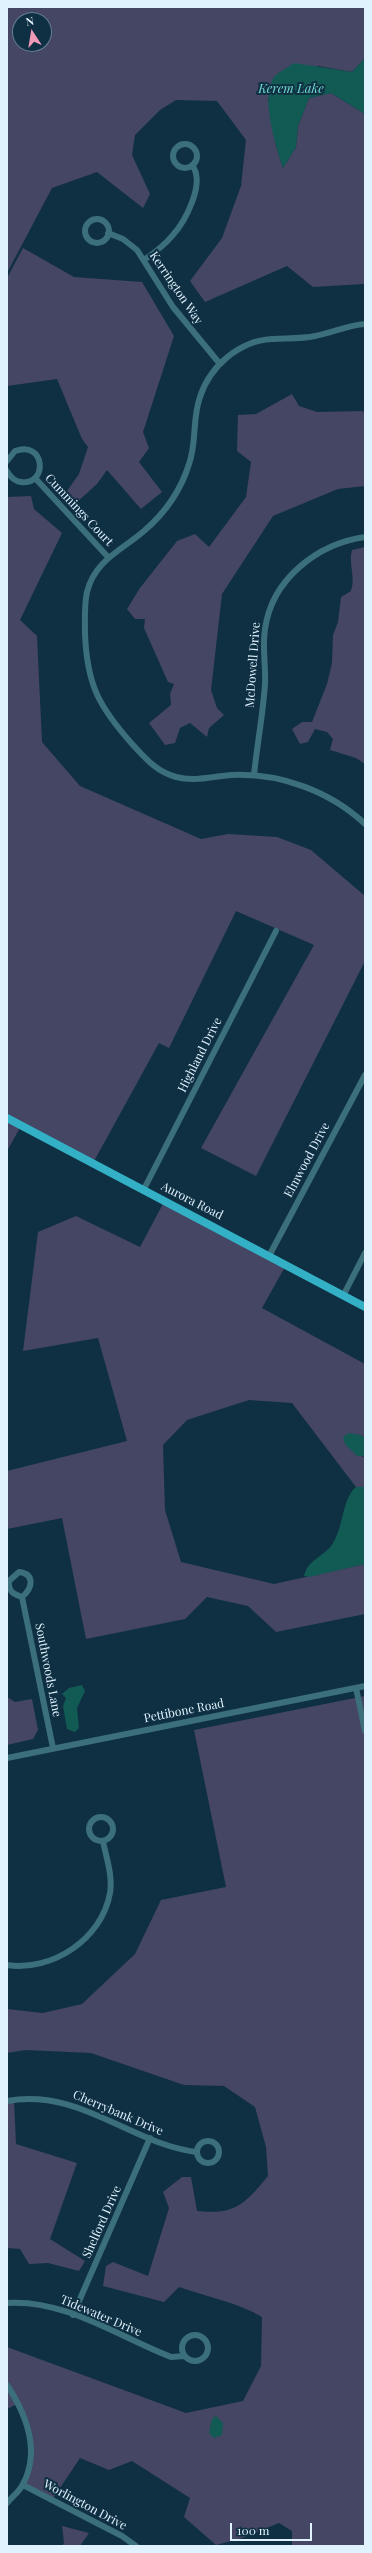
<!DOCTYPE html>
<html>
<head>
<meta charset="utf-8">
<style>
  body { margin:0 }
  #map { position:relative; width:372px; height:2553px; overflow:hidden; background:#0f3042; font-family:"Playfair Display",serif }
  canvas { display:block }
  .frame { position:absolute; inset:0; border:8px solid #e0f2fe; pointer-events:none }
  .north { position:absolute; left:12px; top:12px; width:40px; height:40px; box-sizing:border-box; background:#0f3042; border:1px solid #637e8d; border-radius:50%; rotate:348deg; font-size:11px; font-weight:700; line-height:16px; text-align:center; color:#e0f2fe }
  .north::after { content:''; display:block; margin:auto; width:14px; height:18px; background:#ef9ab8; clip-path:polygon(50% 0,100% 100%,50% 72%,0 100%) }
  .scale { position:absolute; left:230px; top:2523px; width:82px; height:18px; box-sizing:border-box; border:2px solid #e0f2fe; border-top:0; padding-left:5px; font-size:12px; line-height:14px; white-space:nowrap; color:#e0f2fe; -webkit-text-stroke:3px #0f3042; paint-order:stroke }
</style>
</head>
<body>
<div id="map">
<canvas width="372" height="2553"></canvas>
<div class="frame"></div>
<div class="north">N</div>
<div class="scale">100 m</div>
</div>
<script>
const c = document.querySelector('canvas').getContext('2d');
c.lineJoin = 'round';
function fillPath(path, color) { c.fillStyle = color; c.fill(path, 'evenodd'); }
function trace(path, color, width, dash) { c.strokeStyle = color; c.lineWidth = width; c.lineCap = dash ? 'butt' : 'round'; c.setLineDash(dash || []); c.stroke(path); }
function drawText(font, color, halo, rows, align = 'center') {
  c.font = font + ' "Playfair Display",serif'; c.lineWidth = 4; c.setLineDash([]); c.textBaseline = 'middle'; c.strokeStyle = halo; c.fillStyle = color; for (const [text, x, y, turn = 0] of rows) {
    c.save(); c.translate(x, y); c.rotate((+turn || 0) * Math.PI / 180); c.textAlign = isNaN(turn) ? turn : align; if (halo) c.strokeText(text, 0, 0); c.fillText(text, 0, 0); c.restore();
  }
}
fillPath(new Path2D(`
  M 7,7 L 365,7 L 365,58 L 352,72 L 318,66 L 268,98 L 276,146 L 283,168 L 296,147 L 298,126 L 309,98 L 331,93 L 365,114 L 364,284 L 313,287 L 287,266 L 205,302 L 190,281 L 222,238 L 241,186 L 246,140 L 217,101 L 176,100 L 160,110 L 135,135 L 132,155 L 150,194 L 143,208 L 97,172 L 52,188 L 7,273 ZM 20,20 L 44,20 L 44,44 L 20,44 Z
  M 23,248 L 74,277 L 142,282 L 174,336 L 143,432 L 149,448 L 139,462 L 162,492 L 141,509 L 107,470 L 97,484 L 77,502 L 67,491 L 79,474 L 88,447 L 82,439 L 57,379 L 7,386 L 7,278 Z
  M 292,394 L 299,406 L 317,412 L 363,411 L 365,415 L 365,486 L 338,489 L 273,516 L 222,594 L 211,690 L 217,708 L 224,715 L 209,728 L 207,737 L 190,723 L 180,728 L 175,743 L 165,745 L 149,723 L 171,705 L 170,694 L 174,684 L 168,682 L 144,628 L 145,619 L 135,619 L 127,609 L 140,588 L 177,541 L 195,534 L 209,547 L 246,497 L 251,462 L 237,451 L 238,415 L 256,414 Z
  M 31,496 L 34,509 L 62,533 L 20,620 L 37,636 L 42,742 L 80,786 L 201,839 L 228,834 L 277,837 L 311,850 L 365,896 L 365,961 L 256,1176 L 201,1148 L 314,945 L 236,911 L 169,1048 L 159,1043 L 93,1163 L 21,1126 L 7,1151 L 7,497 Z
  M 365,547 L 365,764 L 356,758 L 330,750 L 333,739 L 327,732 L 315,729 L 308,742 L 300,744 L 292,729 L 302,722 L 312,722 L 327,684 L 332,663 L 333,635 L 338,622 L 341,597 L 351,591 C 356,577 348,564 352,550 Z
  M 165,1200 L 286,1265 L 262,1308 L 365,1364 L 365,1438 L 360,1435 L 362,1457 L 365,1456 L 365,1487 L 356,1487 L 292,1403 L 249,1400 L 187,1420 L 163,1445 L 165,1510 L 181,1562 L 274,1584 L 365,1564 L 365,1614 L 276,1632 L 248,1606 L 207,1597 L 185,1619 L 86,1639 L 62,1518 L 7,1529 L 7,1471 L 127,1441 L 98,1338 L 23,1351 L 38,1232 L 76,1216 L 140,1247 Z
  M 365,1696 L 365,2546 L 292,2546 L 292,2531 L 279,2523 L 242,2538 L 216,2545 L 184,2517 L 190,2498 L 132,2461 L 109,2470 L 80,2458 L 52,2500 L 23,2485 L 31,2450 L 19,2403 L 7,2409 L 7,2347 L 186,2413 L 243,2401 L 261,2366 L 262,2317 C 237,2302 207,2297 179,2287 L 164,2302 L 103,2286 L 106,2266 L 113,2262 L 148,2276 L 169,2208 L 163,2192 L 182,2177 L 191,2177 L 197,2211 C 235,2215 244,2205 268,2176 L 266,2147 L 255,2107 L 224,2086 L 184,2085 L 91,2053 L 25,2050 L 7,2053 L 7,2009 L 43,2013 L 82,2004 L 135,1954 L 161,1900 L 226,1887 L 194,1730 Z
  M 7,1697 L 15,1702 L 32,1699 L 38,1730 L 33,1739 L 7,1745 Z
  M 14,2100 L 16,2144 L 77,2163 L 50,2239 L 85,2261 L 79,2271 L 48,2263 L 29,2264 L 20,2249 L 7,2248 L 7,2101 Z
  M 62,2526 L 89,2533 L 80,2546 L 62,2546 L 64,2543 Z`), '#454564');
fillPath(new Path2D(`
  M 365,58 L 365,114 L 331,93 L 309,98 L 298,126 L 296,147 L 283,168 C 276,146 260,98 274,77 C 278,72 289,67 294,63 L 352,72 Z
  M 349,1433 L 360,1435 L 365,1438 L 365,1456 L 357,1456 L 345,1444 L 343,1437 Z
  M 356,1487 L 365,1487 L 365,1564 L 309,1577 L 304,1576 C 308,1560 321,1558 331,1546 C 344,1529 341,1500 356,1487 Z
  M 82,1685 L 85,1691 L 77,1708 L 79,1728 L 75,1732 L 67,1729 L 63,1706 L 66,1698 L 62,1694 L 69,1688 Z
  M 216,2416 L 223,2423 L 222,2435 L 214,2438 L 209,2433 L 212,2419 Z`), '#125a54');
trace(new Path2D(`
  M173 156a12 12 0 1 1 24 0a12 12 0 1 1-24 0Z
  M85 231a12 12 0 1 1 24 0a12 12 0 1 1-24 0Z
  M 108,233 L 123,239 L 137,250 L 173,307 L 220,364
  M 144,260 C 154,253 164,246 172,236 C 185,222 206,183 192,165
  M 365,324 C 348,325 332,333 315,336 C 301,339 287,338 272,339 C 239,341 210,366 200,397 C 192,419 197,442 189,464 C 181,490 165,513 144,531 C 122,550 95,560 87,592 C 84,605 85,620 85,634 C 87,685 99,707 133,745 C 146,759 157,772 176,777 C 195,782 213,776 232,775 C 280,773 330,791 365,824
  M 7,461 L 15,451 C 46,440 48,486 21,482 C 14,481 10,477 7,471
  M 35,478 L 108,557
  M 254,775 C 257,745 263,714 265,684 C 266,666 262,648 265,629 C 272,579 317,544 365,537
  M 144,1189 L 276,931
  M 269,1256 L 365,1075
  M 343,1296 L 365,1253
  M 22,1597 C 13,1594 8,1591 9,1581 L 19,1572 C 35,1574 33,1588 22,1597 L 53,1748
  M 356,1688 L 365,1731
  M 7,1758 L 365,1686
  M89 1829a12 12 0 1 1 24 0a12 12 0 1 1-24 0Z
  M 7,1965 C 52,1972 102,1939 110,1893 C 113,1876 106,1857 103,1841
  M 7,2101 C 80,2088 129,2143 196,2152
  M197 2152a11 11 0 1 1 22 0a11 11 0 1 1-22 0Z
  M 7,2303 C 65,2299 119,2337 171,2357 L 185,2356
  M 73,2315 L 150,2138
  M182 2348a13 13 0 1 1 26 0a13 13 0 1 1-26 0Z
  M 7,2385 C 26,2414 41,2450 23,2484 C 20,2491 12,2497 7,2503
  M 23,2485 L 122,2536 L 136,2546`), '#3b6f79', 6);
trace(new Path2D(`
  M 7,1118 L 365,1307`), '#33b0c5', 8);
drawText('12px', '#e0f2fe', '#0f3042', [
  ["Kerrington Way",176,288,56],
  ["Cummings Court",79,510,47],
  ["McDowell Drive",253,665,-86],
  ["Highland Drive",200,1055,-63],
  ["Elmwood Drive",307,1160,-62],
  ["Aurora Road",192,1201,27],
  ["Southwoods Lane",48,1670,79],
  ["Pettibone Road",184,1711,-11],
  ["Cherrybank Drive",118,2113,23],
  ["Shelford Drive",102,2222,-66],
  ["Tidewater Drive",101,2316,23],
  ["Worlington Drive",85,2505,28]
]);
drawText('italic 13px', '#71d8ce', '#0f3042', [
  ["Kerem Lake",291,89]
]);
</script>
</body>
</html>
